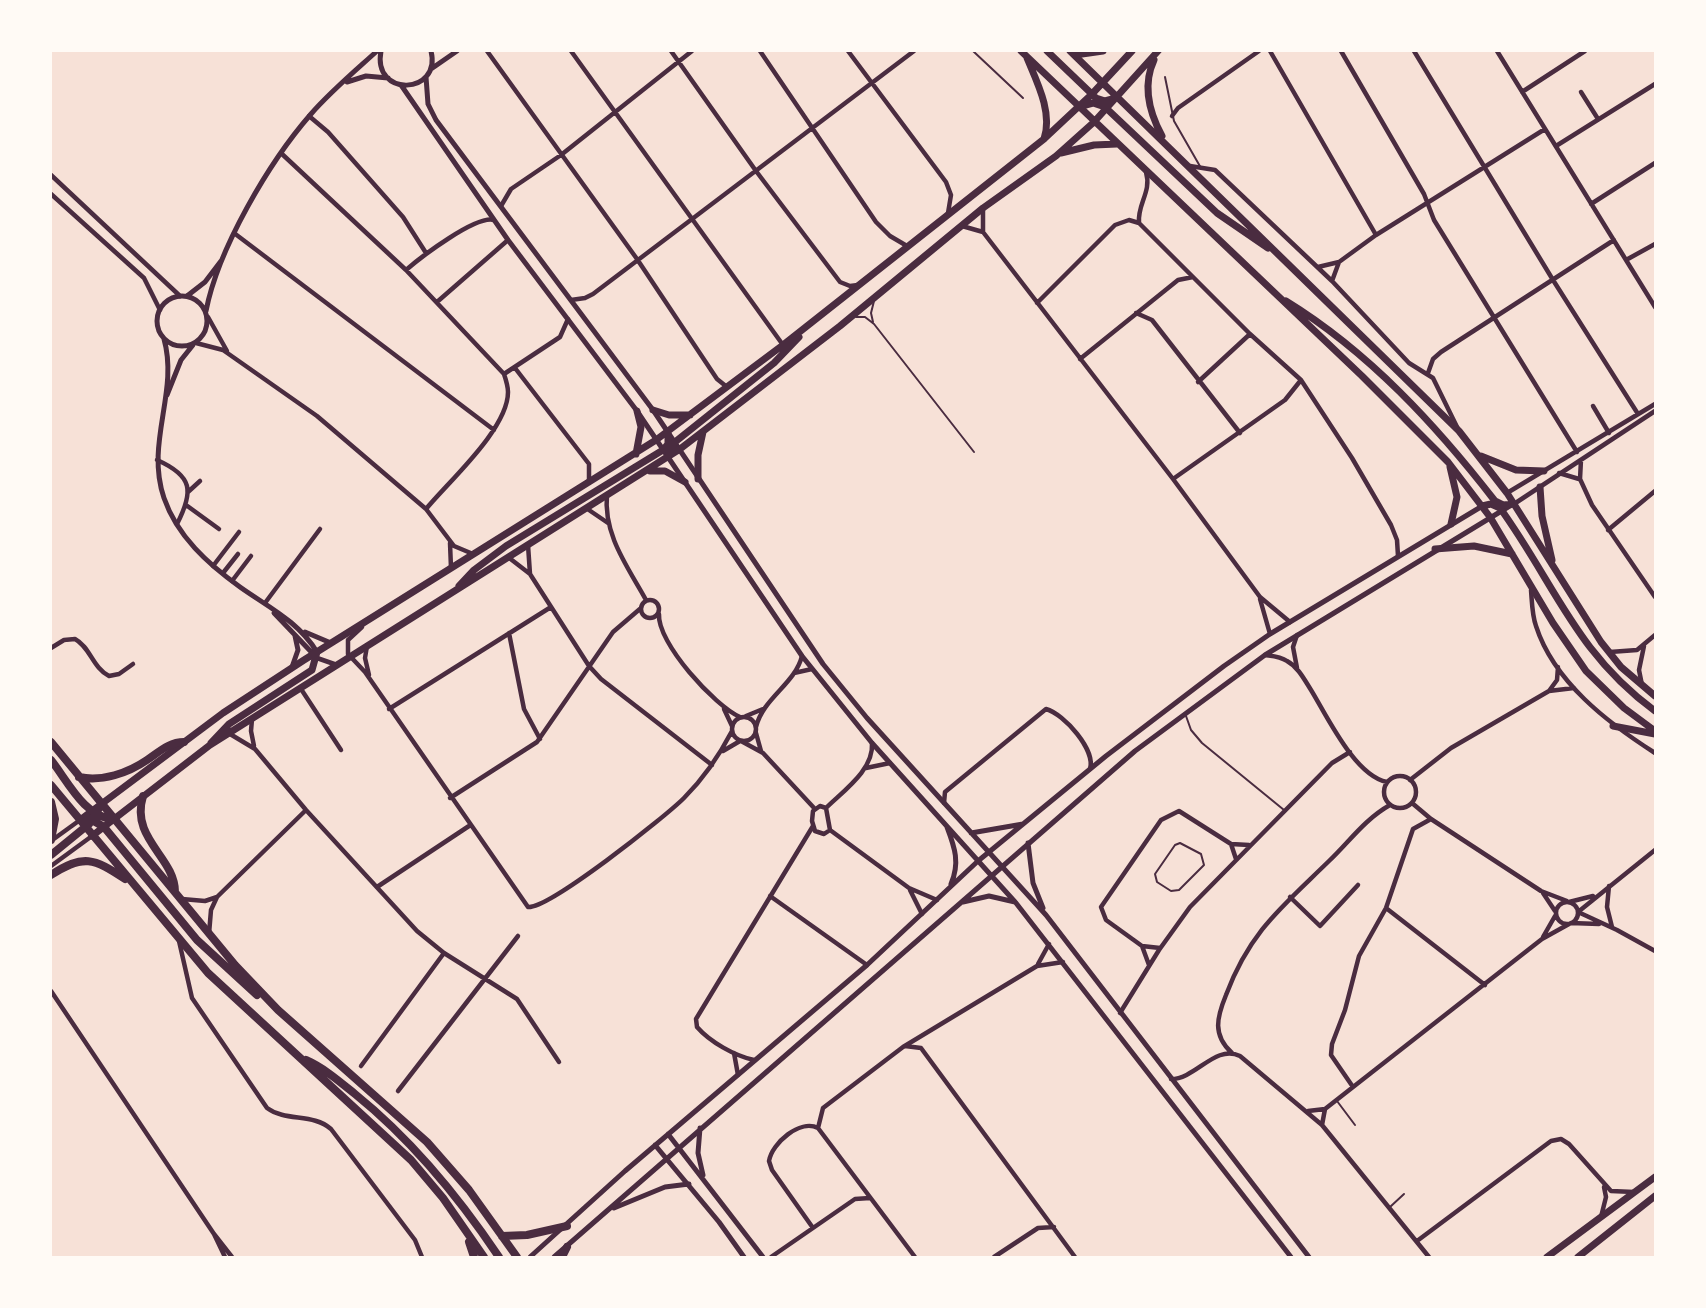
<!DOCTYPE html>
<html>
<head>
<meta charset="utf-8">
<style>
  body { margin:0 }
  #map { position:relative; width:1706px; height:1308px; overflow:hidden; background:#f7e1d7; font-family:Lora,serif }
  canvas { display:block }
  .frame { position:absolute; inset:0; border:52px solid #fffaf5; pointer-events:none }
</style>
</head>
<body>
<div id="map">
<canvas width="1706" height="1308"></canvas>
<div class="frame"></div>
</div>
<script>
const c = document.querySelector('canvas').getContext('2d');
c.lineJoin = 'round';
function trace(path, color, width, dash) { c.strokeStyle = color; c.lineWidth = width; c.lineCap = dash ? 'butt' : 'round'; c.setLineDash(dash || []); c.stroke(path); }
trace(new Path2D(`
  M 973,51 L 1023,98
  M 1165,77 L 1174,121 L 1201,168
  M 856,317 L 865,317 L 874,324 L 974,452
  M 873,322 L 871,313 L 874,301
  M 1186,716 L 1191,730 L 1202,743 L 1284,810
  M 1180,843 L 1201,854 L 1204,865 L 1179,890 L 1171,891 L 1157,882 L 1155,874 L 1175,845 Z
  M 1337,1101 L 1355,1125
  M 1390,1207 L 1404,1194`), '#4a2c40', 2);
trace(new Path2D(`
  M 487,51 L 637,259 L 717,379 L 727,387
  M 571,51 L 783,345
  M 671,51 L 756,171 L 840,282 L 850,286 L 858,285
  M 760,51 L 876,222 L 890,236 L 907,246
  M 848,51 L 946,182 L 951,195 L 948,213
  M 1270,51 L 1376,235
  M 1341,51 L 1424,194 L 1434,220 L 1577,452
  M 1414,51 L 1553,280 L 1638,414
  M 1497,51 L 1655,307
  M 1522,92 L 1585,51
  M 1581,92 L 1598,119
  M 309,116 L 328,132 L 403,217 L 426,253
  M 1172,116 L 1178,108 L 1259,51
  M 1556,146 L 1655,84
  M 282,154 L 406,270 L 504,374 C 506,380 508,387 508,392 C 508,429 449,481 426,509
  M 1190,166 L 1215,170 L 1332,281 L 1409,363 L 1433,378 L 1458,429
  M 51,175 L 180,296
  M 51,194 L 144,278 L 160,310
  M 1591,204 L 1655,163
  M 501,206 L 511,189 L 561,155 L 692,51
  M 983,209 L 983,232
  M 1139,223 C 1137,204 1152,192 1146,172
  M 962,226 L 983,232 L 1173,479 L 1260,597 L 1290,622
  M 234,233 L 494,430
  M 1626,260 L 1655,244
  M 1318,267 L 1339,262 L 1376,235 L 1545,129
  M 406,270 C 421,257 476,215 494,220
  M 1332,281 L 1339,262
  M 571,300 L 585,298 L 593,294 L 914,51
  M 437,302 L 508,240
  M 1037,303 L 1115,225 L 1129,220 L 1139,223 L 1250,334 L 1301,380 L 1352,458 L 1391,525 L 1397,540 L 1398,556
  M 1136,313 L 1152,320 L 1240,433
  M 208,317 L 227,351
  M 196,343 L 223,350 L 317,416 L 426,509 L 454,546 L 473,554
  M 1080,359 L 1178,280 L 1193,277
  M 515,368 L 589,464 L 589,481
  M 1428,373 L 1433,359 L 1441,352 L 1614,240
  M 504,374 L 560,337 L 568,319
  M 1198,382 L 1250,334
  M 1593,406 L 1609,433
  M 157,460 C 193,476 194,491 177,524
  M 1581,460 L 1580,479 L 1592,505 L 1655,597
  M 1559,473 L 1579,479
  M 1173,479 L 1285,400 L 1301,380
  M 188,492 L 200,481
  M 1507,493 L 1655,404
  M 607,494 C 603,535 628,567 646,600
  M 1514,504 L 1655,411
  M 186,505 L 219,529
  M 586,508 L 608,523
  M 1608,530 L 1655,491
  M 450,543 L 451,568
  M 528,545 L 530,574
  M 508,557 L 530,574 L 589,666 L 601,679 L 712,765
  M 213,566 L 239,532
  M 223,573 L 238,554
  M 232,581 L 251,556
  M 1531,590 C 1532,602 1532,615 1536,626 C 1554,682 1608,723 1655,753
  M 1260,599 L 1270,634
  M641 609a9 9 0 1 1 18 0a9 9 0 1 1-18 0Z
  M 265,603 L 320,529
  M 659,614 C 657,643 715,706 740,717
  M 362,627 L 348,640 L 348,654 L 365,672 L 528,907 C 549,909 665,817 684,798 C 704,778 719,756 732,731
  M 509,633 L 524,709 L 540,739
  M 367,646 L 365,658 L 369,675
  M 51,648 L 64,640 L 75,639 C 90,647 93,668 109,676 L 119,674 L 133,664
  M 1610,652 L 1637,650 L 1655,635
  M 1265,655 C 1273,656 1280,656 1287,661 C 1298,667 1304,679 1311,690 C 1327,716 1355,776 1387,782
  M 1297,668 L 1293,647 L 1297,635
  M 794,673 L 812,669
  M 1642,685 L 1639,670 L 1644,646
  M 301,689 L 341,750
  M 1549,691 L 1574,688
  M 389,709 L 551,607
  M 724,709 L 732,726
  M 746,716 L 763,709
  M732 729a12 12 0 1 1 24 0a12 12 0 1 1-24 0Z
  M 252,719 L 251,731 L 254,746
  M 756,727 C 763,698 795,684 802,656
  M 756,733 L 761,751
  M 230,734 L 255,749 L 306,810 L 417,931 L 444,953 L 517,999 L 559,1062
  M 741,741 L 763,753 L 815,809
  M 723,751 L 740,741
  M 866,768 L 890,763
  M1384 792a16 16 0 1 1 32 0a16 16 0 1 1-32 0Z
  M 1410,780 L 1451,748 L 1549,691 L 1557,680 L 1558,667
  M 450,798 L 537,742 L 613,632 L 641,608
  M 944,803 L 945,792 L 1046,709 C 1064,714 1096,750 1090,769
  M 1412,803 L 1431,819 L 1541,891 L 1567,901
  M 820,806 L 826,808 L 830,830 L 824,834 L 815,831 L 812,821 L 813,811 Z
  M 826,808 C 843,791 874,770 872,743
  M 830,830 L 909,888 L 937,900
  M 51,841 L 80,820
  M 1231,844 L 1236,859
  M 51,866 L 92,836
  M 1609,886 L 1607,907 L 1612,927
  M 377,887 L 469,826
  M 910,890 L 922,914
  M 1543,893 L 1555,911
  M 770,896 L 867,965
  M 1290,897 L 1320,926 L 1358,885
  M 182,899 L 205,901 L 217,897
  M1556 913a11 11 0 1 1 22 0a11 11 0 1 1-22 0Z
  M 1569,902 L 1593,896
  M 1386,908 L 1485,985
  M 1578,912 L 1655,850
  M 1578,912 L 1617,930 L 1655,951
  M 1571,923 L 1599,924
  M 209,934 L 211,910 L 217,897 L 306,810
  M 1543,937 L 1555,916
  M 179,941 L 192,998 L 267,1108 C 286,1122 313,1113 331,1129 L 415,1240 L 422,1257
  M 1142,946 L 1160,948
  M 1038,964 L 1049,944
  M 1149,965 L 1142,946 L 1106,920 L 1101,907 L 1161,820 L 1179,811 L 1231,844 L 1249,845
  M 51,991 L 214,1234 L 232,1257
  M 1120,1013 L 1159,950 L 1190,907 L 1332,763 L 1350,752
  M 905,1046 L 921,1048 L 1075,1257
  M 734,1053 L 738,1075
  M 1232,1053 C 1212,1035 1217,1017 1226,995 C 1250,931 1282,907 1329,861 C 1349,842 1365,819 1390,805
  M 754,1060 C 735,1056 710,1042 697,1027 L 696,1019 L 813,826
  M 361,1066 L 444,953
  M 1171,1079 C 1196,1079 1215,1044 1240,1056 L 1322,1125 L 1429,1257
  M 1353,1087 L 1331,1055 L 1332,1044 L 1345,1010 L 1359,956 L 1386,908 L 1413,829 L 1431,819
  M 398,1091 L 518,936
  M 1308,1111 L 1325,1109 L 1542,939 L 1569,924
  M 1322,1125 L 1325,1109
  M 818,1128 L 823,1108 L 903,1047 L 1037,966 L 1063,962
  M 818,1128 L 915,1257
  M 1601,1217 L 1606,1197 L 1604,1187
  M 813,1228 L 772,1170 L 769,1161 C 772,1143 800,1119 818,1128
  M 214,1234 L 225,1257
  M 1417,1241 L 1551,1141 L 1561,1139 L 1569,1144 L 1611,1191 L 1634,1192
  M 771,1257 L 855,1199 L 870,1198
  M 994,1257 L 1038,1228 L 1054,1227`), '#4a2c40', 4.5);
trace(new Path2D(`
  M 381,51 C 372,98 442,95 431,51
  M 431,69 L 457,51
  M 426,77 L 428,104 L 436,120 L 653,410 L 823,664 L 867,718 L 1046,915 L 1309,1257
  M 347,82 L 366,76 L 388,78
  M 401,85 L 508,240 L 637,411 L 802,656 L 872,743 L 1016,903 L 1291,1257
  M157 321a25 25 0 1 1 50 0a25 25 0 1 1-50 0Z
  M 187,296 L 205,282 L 221,261
  M 206,311 C 218,249 269,162 311,114 C 330,92 355,71 377,51
  M 164,339 C 179,392 145,443 164,498 C 177,536 208,564 240,587 C 268,607 298,621 317,652
  M 167,395 L 181,360 L 193,345
  M 274,613 L 317,658 L 337,665
  M 305,632 L 331,643
  M 292,667 L 298,650 L 295,636
  M 947,827 C 955,848 960,863 951,884
  M 971,833 L 1023,824
  M 1028,843 L 1033,883 L 1043,908
  M 963,902 L 989,896 L 1015,902
  M 700,1128 L 698,1153 L 703,1175
  M 668,1134 L 763,1257
  M 655,1145 L 719,1222 L 744,1257
  M 614,1208 L 665,1187 L 689,1184
  M 530,1257 L 625,1171 L 867,965 L 978,861 L 1106,756 L 1224,666 L 1270,634 L 1484,505
  M 554,1257 L 1135,751 L 1265,655 L 1513,504`), '#4a2c40', 5);
trace(new Path2D(`
  M 1021,51 L 1362,376 L 1448,462 L 1490,517 L 1553,623 L 1586,671 L 1624,708 L 1655,731
  M 1047,51 L 1096,98 L 1105,101 L 1116,98
  M 1070,51 L 1459,431 L 1507,493 L 1601,642 L 1621,667 L 1655,696
  M 1075,55 L 1103,51
  M 1027,58 C 1037,82 1053,113 1044,139
  M 1154,60 C 1142,86 1149,112 1162,136
  M 1082,106 L 1093,103 L 1105,107 L 1217,213 L 1268,248
  M 1061,153 L 1094,145 L 1117,144
  M 1286,301 C 1369,352 1436,425 1495,501 L 1503,505 L 1514,504
  M 653,410 L 669,415 L 690,415
  M 669,452 L 675,442 L 774,363 L 799,337
  M 636,454 L 641,427 L 637,411
  M 1481,456 L 1516,470 L 1544,471
  M 1450,467 L 1457,497 L 1451,524
  M 650,471 L 665,471 L 685,482
  M 698,479 L 698,455 L 703,432
  M 1540,487 L 1542,516 L 1552,560
  M 1482,506 L 1491,504 L 1500,508 C 1555,584 1575,652 1655,711
  M 1435,549 L 1474,546 L 1512,554
  M 459,586 L 474,570 L 506,546 L 663,450 L 668,444 L 668,431
  M 1613,726 L 1655,734
  M 211,743 L 229,724 L 312,670 L 317,652
  M 80,820 L 223,713 L 304,660 L 656,440 L 783,345 L 1044,139 L 1092,94 L 1132,51
  M 92,836 L 210,745 L 680,449 L 840,326 L 983,208 L 1056,156 L 1094,122 L 1158,51
  M 1547,1257 L 1655,1177
  M 1578,1257 L 1655,1196`), '#4a2c40', 7);
trace(new Path2D(`
  M 51,742 L 235,965 L 278,1010 L 427,1142 L 469,1190 L 517,1257
  M 51,760 C 67,780 85,818 113,819
  M 79,777 C 102,782 128,773 147,760 C 159,752 169,742 184,742
  M 51,785 L 208,973 L 411,1160 L 443,1198 L 484,1257
  M 143,796 C 130,839 175,857 175,892
  M 51,802 L 55,819 L 51,840
  M 80,820 L 92,820 L 104,827 L 197,940 L 257,995
  M 51,855 L 89,824 L 101,805
  M 51,875 C 83,854 94,858 125,879
  M 306,1060 C 324,1068 339,1081 355,1094 C 412,1140 458,1196 499,1257
  M 502,1236 L 527,1235 L 567,1226
  M 469,1242 L 474,1257
  M 562,1257 L 567,1247`), '#4a2c40', 8);
</script>
</body>
</html>
